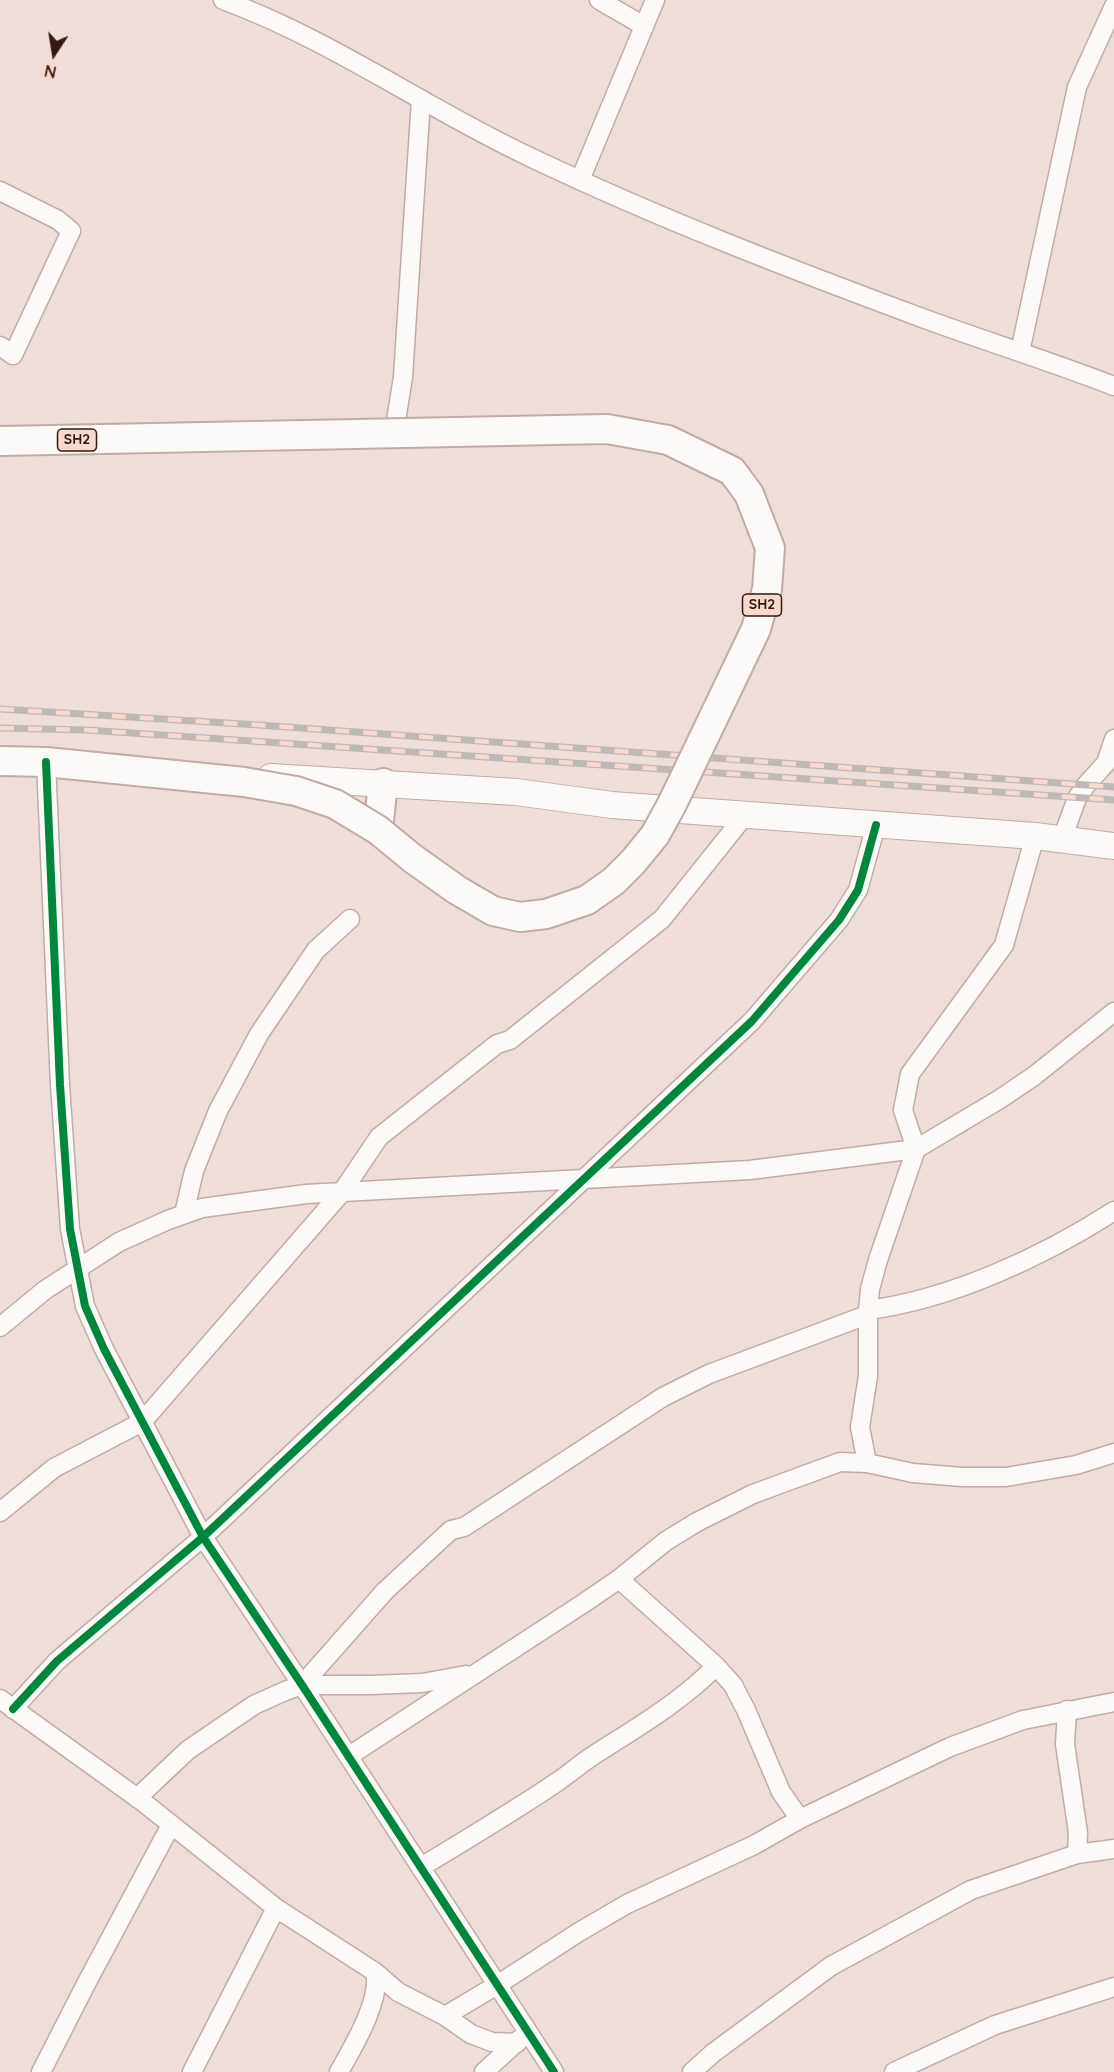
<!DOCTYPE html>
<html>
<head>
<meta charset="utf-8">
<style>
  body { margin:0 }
  #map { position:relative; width:1114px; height:2072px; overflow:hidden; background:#eeddd8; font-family:Quicksand,sans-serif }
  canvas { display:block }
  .north { position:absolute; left:24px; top:24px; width:60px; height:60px; -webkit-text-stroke:4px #f8d9ce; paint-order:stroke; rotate:192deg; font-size:16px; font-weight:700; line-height:24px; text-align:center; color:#341910 }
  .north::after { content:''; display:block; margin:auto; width:21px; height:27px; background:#341910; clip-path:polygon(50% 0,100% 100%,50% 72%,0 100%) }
</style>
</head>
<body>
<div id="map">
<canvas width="1114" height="2072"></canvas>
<div class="north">N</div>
</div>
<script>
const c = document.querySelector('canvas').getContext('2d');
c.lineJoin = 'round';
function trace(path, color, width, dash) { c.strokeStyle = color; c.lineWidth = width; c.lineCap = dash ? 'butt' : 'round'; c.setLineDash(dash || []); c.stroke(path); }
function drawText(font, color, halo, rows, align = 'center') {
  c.font = font + ' Quicksand,sans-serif'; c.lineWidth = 4.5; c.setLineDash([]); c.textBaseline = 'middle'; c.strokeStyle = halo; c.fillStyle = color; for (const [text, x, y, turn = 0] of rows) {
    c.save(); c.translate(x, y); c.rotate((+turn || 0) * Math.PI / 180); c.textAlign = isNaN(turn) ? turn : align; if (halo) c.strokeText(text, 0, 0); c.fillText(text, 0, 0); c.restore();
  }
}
const minor = new Path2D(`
  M 223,0 C 332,40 427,109 532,158 C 660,219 793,270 925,319 C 988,342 1052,362 1114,386
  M 599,0 L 644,26
  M 580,180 L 655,0
  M 0,191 L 58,220 L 71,231 L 13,355 L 0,346
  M 1020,352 L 1077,87 L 1114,6
  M 394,433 L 403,377 L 421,99
  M 46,762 L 60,1085 L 70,1229 L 85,1306 L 104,1349 L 203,1537 L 302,1685 L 554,2072
  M 1062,839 L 1077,798 L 1086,785 L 1106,763 L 1114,739
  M 184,1214 L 194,1171 L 218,1111 L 259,1034 L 316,950 L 350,919
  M 868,1310 C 952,1299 1042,1257 1114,1211
  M 0,1327 L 45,1290 L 119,1242 L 168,1220 L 202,1208 L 306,1194 L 750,1170 L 916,1149 L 1000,1099 L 1034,1076 L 1114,1012
  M 867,1463 L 860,1427 L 868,1376 L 868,1310 L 870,1289 L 878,1260 L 916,1149 L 903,1110 L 910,1074 L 1004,945 L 1035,836
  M 0,1512 L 54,1468 L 142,1422 L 342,1192 L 379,1137 L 497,1044 L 510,1040 L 662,919 L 746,814
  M 619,1579 L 716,1666 L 733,1685 L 746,1710 L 781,1792 L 800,1819
  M 302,1685 L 385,1591 L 451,1530 L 464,1527 L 663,1397 L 709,1374 L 867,1315
  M 0,1699 L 143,1802 L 276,1908 L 375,1972 C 382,1999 353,2047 339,2072
  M 13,1709 L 57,1661 L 203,1537 L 752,1021 L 839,920 L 858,890 L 876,825
  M 1067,1710 L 1065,1744 L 1078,1833 L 1077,1854
  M 349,1756 L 584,1603 L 619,1579 L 666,1541 L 697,1522 L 753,1494 L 840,1462 L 867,1463 L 913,1473 L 962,1477 L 1006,1477 L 1076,1465 L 1114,1453
  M 137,1798 L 188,1750 L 254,1705 L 285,1691 L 302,1685 L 371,1685 L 422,1683 L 466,1675
  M 421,1867 C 467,1839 513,1812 557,1782 C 569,1774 579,1765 591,1757 C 634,1729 680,1703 716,1666
  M 375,1972 L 398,1992 L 445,2016 L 471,2034 L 492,2042 L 517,2043
  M 445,2016 L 497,1985 L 579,1932 L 627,1904 L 754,1845 L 800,1819 L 950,1747 L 1023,1720 L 1114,1702
  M 41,2072 L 86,1984 L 171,1825
  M 192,2072 L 276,1908
  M 484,2072 L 520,2039
  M 692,2072 L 713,2053 L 831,1966 L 971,1890 L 1077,1854 L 1114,1849
  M 894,2072 L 995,2025 L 1114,1987`);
const secondary = new Path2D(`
  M 271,777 L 516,792 L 612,805 L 1035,836 L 1114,846`);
const primary = new Path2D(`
  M 0,441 L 153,438
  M 0,761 L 46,762 L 244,782
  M 378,830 L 383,783`);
trace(minor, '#c1aca5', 21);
trace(secondary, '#c1aca5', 28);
trace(primary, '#c1aca5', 32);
trace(minor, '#fcfaf9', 18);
trace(secondary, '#fcfaf9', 26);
trace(primary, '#fcfaf9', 28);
const rail = new Path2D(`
  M 0,709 L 259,725 L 1114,787
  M 0,728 L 87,730 L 251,741 L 1114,800`);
trace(rail, '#beb8b7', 7);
trace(rail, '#f8d9ce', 4.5, [14]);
const primaryBridge = new Path2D(`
  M 153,438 L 607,429 L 668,440 L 732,471 L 749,494 L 770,548 L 767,589 L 756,629 L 672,804 L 655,835 L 633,862 L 614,881 L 587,900 L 546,914 L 520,917 L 493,911 L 457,890 L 412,858 L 378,830 L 335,804 L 296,791 L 244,782`);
trace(primaryBridge, '#c1aca5', 32, []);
trace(primaryBridge, '#fcfaf9', 28);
trace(new Path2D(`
  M 46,762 L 60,1085 L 70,1229 L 85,1306 L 104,1349 L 203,1537 L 302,1685 L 554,2072
  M 13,1709 L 57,1661 L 203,1537 L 752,1021 L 839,920 L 858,890 L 876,825`), '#00873e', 8);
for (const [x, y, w] of [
  [77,440,39],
  [762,605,39]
]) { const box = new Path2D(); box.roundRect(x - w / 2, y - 11, w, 22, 4.5); c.fillStyle = '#f8d9ce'; c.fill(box); trace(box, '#341910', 1.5); }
drawText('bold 14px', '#341910', null, [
  ["SH2",77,440],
  ["SH2",762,605]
]);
</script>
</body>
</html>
